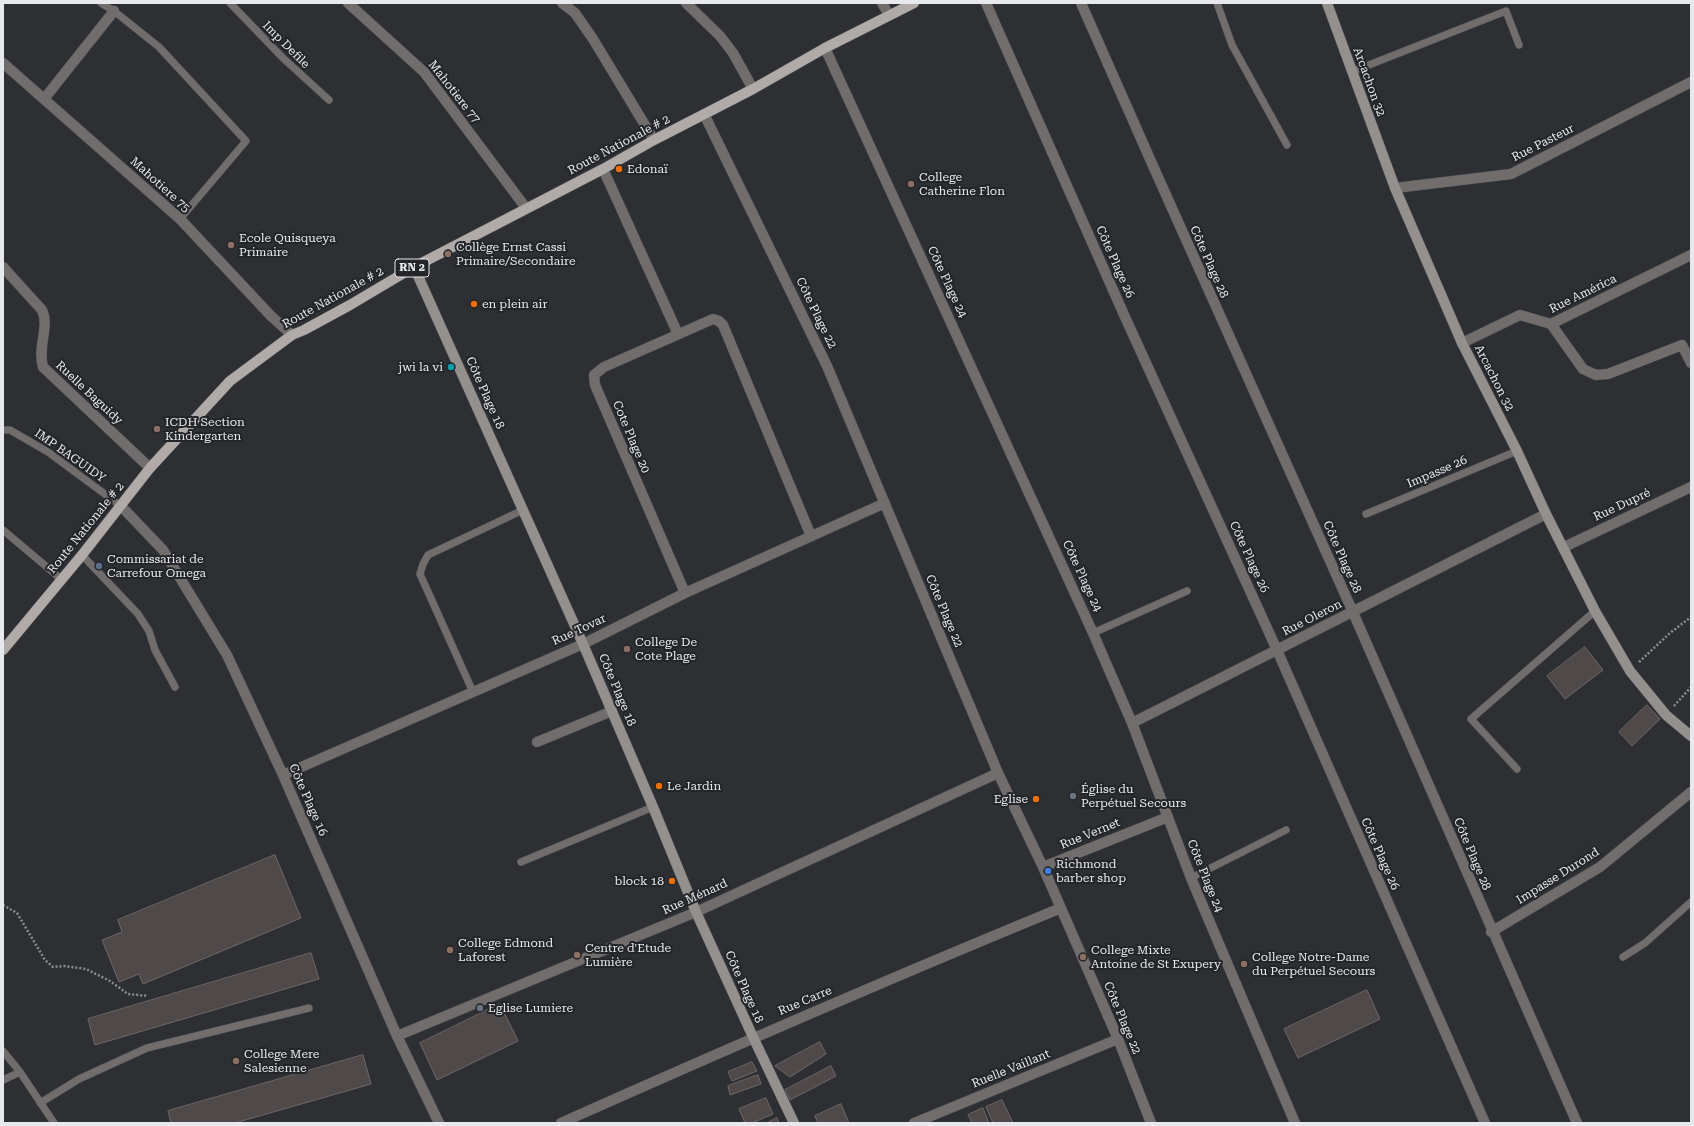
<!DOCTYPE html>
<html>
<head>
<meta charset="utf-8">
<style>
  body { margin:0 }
  #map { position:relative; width:1694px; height:1126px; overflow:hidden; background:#2d2f33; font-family:"Roboto Serif",serif }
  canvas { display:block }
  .frame { position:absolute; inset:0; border:4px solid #e7e9ec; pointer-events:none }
</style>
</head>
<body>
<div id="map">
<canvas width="1694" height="1126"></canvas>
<div class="frame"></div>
</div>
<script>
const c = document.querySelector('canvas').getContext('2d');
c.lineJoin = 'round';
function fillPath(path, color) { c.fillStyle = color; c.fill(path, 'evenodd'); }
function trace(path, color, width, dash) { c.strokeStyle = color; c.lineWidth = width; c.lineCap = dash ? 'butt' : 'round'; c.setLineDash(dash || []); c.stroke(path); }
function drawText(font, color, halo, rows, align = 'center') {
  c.font = font + ' "Roboto Serif",serif'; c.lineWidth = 4; c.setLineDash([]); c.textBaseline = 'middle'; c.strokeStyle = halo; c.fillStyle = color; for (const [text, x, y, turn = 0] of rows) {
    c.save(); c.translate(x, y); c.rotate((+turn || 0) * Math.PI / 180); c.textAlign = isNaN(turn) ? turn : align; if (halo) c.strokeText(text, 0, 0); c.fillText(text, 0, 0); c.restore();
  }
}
const building = new Path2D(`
  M 1585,647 L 1603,670 L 1565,699 L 1547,676 Z
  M 1647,705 L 1660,719 L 1632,746 L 1619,732 Z
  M 275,855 L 301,918 L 143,984 L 139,974 L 119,982 L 102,940 L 122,932 L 118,920 Z
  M 311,953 L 319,979 L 95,1045 L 88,1019 Z
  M 1367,990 L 1380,1019 L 1298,1058 L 1284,1029 Z
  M 500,1004 L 518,1041 L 437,1080 L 420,1043 Z
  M 820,1042 L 826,1054 L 790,1077 L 775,1066 Z
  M 363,1055 L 371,1084 L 235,1123 L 171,1123 L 168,1111 Z
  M 752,1062 L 757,1071 L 732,1081 L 728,1072 Z
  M 831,1066 L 836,1076 L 790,1100 L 785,1090 Z
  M 758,1075 L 761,1084 L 730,1095 L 728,1086 Z
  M 766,1098 L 773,1114 L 752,1123 L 745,1123 L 739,1109 Z
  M 1002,1100 L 1013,1123 L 993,1123 L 986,1107 Z
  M 841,1104 L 849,1123 L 818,1123 L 815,1116 Z
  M 983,1108 L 989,1123 L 972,1123 L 968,1115 Z
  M 777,1118 L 779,1123 L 767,1123 Z`);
fillPath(building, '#504949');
trace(building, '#6e6767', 1);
const lane = new Path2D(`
  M 101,3 L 114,11 L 159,47 L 246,141 L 180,219
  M 230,3 L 283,58 L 329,100
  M 1217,3 L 1232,45 L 1287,145
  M 1351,72 L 1506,11 L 1519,45
  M 3,430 L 10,430 L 48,452 L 121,506
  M 1366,514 L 1517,451
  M 3,530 L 61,579
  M 82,555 L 138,614 L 149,631 L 155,650 L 175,687
  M 1093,633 L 1187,591
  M 473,692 L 420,574 L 423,564 L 428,555 L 523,510
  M 1517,769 L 1471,719 L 1595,611
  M 521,862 L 653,807
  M 1191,878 L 1286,830
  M 1623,957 L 1645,943 L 1691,902
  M 3,1051 L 20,1072 L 54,1123
  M 3,1080 L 20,1072
  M 40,1103 L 79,1079 L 147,1048 L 309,1008`);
const street = new Path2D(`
  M 348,3 L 424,72 L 526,208
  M 562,3 L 575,13 L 593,39 L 654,140
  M 686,3 L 720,36 L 733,53 L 753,89
  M 882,3 L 889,15
  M 986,3 L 1125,317 L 1277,650 L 1485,1123
  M 1081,3 C 1170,206 1262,408 1352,610 C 1428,781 1501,953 1577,1123
  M 825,48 L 1093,633 L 1132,723 L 1191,878 L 1295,1123
  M 3,63 L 180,219 L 271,316 L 292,335
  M 44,99 L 114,11
  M 704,114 L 827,366 L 998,773 L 1043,867 L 1118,1039 L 1151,1123
  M 603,169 L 678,334
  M 1395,188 L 1511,174 L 1691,82
  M 3,267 L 42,310 C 50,327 37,346 43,367 L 150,468
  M 1551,324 L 1583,369 L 1596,375 L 1608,374 L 1682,345 L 1691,363
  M 1462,343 L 1520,315 L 1551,324 L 1691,255
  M 121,506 L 163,550 L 227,655 L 283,775 L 397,1036 L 439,1123
  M 1564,547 L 1691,487
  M 685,593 L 595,385 L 594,375 L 604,367 L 713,319 L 719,321 L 723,325 L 811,536
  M 1132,723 L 1546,514
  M 537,742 L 612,711
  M 283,775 L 583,644 L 685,593 L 885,503
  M 1043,867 L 1168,817
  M 1491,932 L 1600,867 L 1691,792
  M 397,1036 L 696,912 L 998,773
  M 561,1123 C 727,1049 893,977 1061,908
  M 914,1123 L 1118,1039`);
const secondary = new Path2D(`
  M 1327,3 L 1395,188 L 1462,343 L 1517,451 L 1546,514 L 1595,611 L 1630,671 L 1666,715 L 1691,736
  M 414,267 L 583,644 L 653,807 L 696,912 L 753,1037 L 794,1123`);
const primary = new Path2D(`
  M 3,650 L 82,555 L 150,468 L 230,381 L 292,335 L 304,330 L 350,305 L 414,267 L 603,169 L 654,140 L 753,89 L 825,48 L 914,3`);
trace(lane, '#4b4d51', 8);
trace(street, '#4b4d51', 11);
trace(secondary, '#4b4d51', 11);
trace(primary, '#4b4d51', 11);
trace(new Path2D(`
  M 1639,662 L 1670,633 L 1691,617
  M 1674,706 L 1691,687
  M 3,905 L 17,913 L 45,960 L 53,967 L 64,966 L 86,969 L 110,981 L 128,994 L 148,996`), '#8b8d91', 2.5, [2, 2]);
trace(lane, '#706d6c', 7);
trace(street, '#706d6c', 10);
trace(secondary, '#94908e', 10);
trace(primary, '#b0aba8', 10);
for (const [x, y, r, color] of [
  [619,169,4,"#e8710a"],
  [911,184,4,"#8d6e63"],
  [231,245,4,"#8d6e63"],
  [448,254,4,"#8d6e63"],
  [474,304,4,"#e8710a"],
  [451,367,4,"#0f9aa8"],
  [157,429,4,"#8d6e63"],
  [99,566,4,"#5c6f8a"],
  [627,649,4,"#8d6e63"],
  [659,786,4,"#e8710a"],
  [1073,796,4,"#6b7280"],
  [1036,799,4,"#e8710a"],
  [1048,871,4,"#3f7fe0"],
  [672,881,4,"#e8710a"],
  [450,950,4,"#8d6e63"],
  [577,955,4,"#8d6e63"],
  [1083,957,4,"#8d6e63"],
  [1244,964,4,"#8d6e63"],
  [480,1008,4,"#6b7280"],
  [236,1061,4,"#8d6e63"]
]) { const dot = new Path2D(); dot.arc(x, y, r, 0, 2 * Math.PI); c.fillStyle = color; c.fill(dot); trace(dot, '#232529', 1.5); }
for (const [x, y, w] of [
  [412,268,34]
]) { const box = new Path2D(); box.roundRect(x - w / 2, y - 9, w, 18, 3); c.fillStyle = '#232529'; c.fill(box); trace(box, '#e7e9ec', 1); }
drawText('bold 11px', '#e7e9ec', null, [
  ["RN 2",412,268]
]);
drawText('12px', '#e7e9ec', '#232529', [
  ["Imp Defile",286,45,45],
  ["Arcachon 32",1369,82,70],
  ["Mahotiere 77",454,92,52],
  ["Rue Pasteur",1543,143,-27],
  ["Route Nationale # 2",619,145,-28],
  ["Mahotiere 75",160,185,42],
  ["Côte Plage 26",1115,262,66],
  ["Côte Plage 28",1209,262,66],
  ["Côte Plage 24",947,282,65],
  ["Rue América",1583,294,-26],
  ["Route Nationale # 2",333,298,-29],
  ["Côte Plage 22",816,313,64],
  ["Arcachon 32",1494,378,63],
  ["Ruelle Baguidy",89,393,43],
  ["Côte Plage 18",485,393,66],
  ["Cote Plage 20",631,437,67],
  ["IMP BAGUIDY",70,456,35],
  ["Impasse 26",1437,472,-23],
  ["Rue Dupré",1622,505,-25],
  ["Route Nationale # 2",86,528,-51],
  ["Côte Plage 26",1249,557,65],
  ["Côte Plage 28",1342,557,66],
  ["Côte Plage 24",1082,576,65],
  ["Côte Plage 22",944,611,67],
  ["Rue Oleron",1312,618,-27],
  ["Rue Tovar",579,630,-25],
  ["Côte Plage 18",617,690,67],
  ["Côte Plage 16",308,800,66],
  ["Rue Vernet",1090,834,-22],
  ["Côte Plage 26",1380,854,66],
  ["Côte Plage 28",1472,854,67],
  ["Côte Plage 24",1205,876,68],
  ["Impasse Durond",1558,876,-32],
  ["Rue Ménard",695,897,-24],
  ["Côte Plage 18",744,987,66],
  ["Rue Carre",805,1001,-23],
  ["Côte Plage 22",1122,1018,67],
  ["Ruelle Vaillant",1011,1069,-22]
]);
drawText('12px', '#e7e9ec', '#232529', [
  ["Edonaï",627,169],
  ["College",919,177],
  ["Catherine Flon",919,191],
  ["Ecole Quisqueya",239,238],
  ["Primaire",239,252],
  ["Collège Ernst Cassi",456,247],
  ["Primaire/Secondaire",456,261],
  ["en plein air",482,304],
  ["jwi la vi",443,367,"right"],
  ["ICDH Section",165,422],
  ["Kindergarten",165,436],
  ["Commissariat de",107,559],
  ["Carrefour Omega",107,573],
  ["College De",635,642],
  ["Cote Plage",635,656],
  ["Le Jardin",667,786],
  ["Église du",1081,789],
  ["Perpétuel Secours",1081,803],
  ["Eglise",1028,799,"right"],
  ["Richmond",1056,864],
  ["barber shop",1056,878],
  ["block 18",664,881,"right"],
  ["College Edmond",458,943],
  ["Laforest",458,957],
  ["Centre d'Etude",585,948],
  ["Lumière",585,962],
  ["College Mixte",1091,950],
  ["Antoine de St Exupery",1091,964],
  ["College Notre-Dame",1252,957],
  ["du Perpétuel Secours",1252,971],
  ["Eglise Lumiere",488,1008],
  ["College Mere",244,1054],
  ["Salesienne",244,1068]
], 'left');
</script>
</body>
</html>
